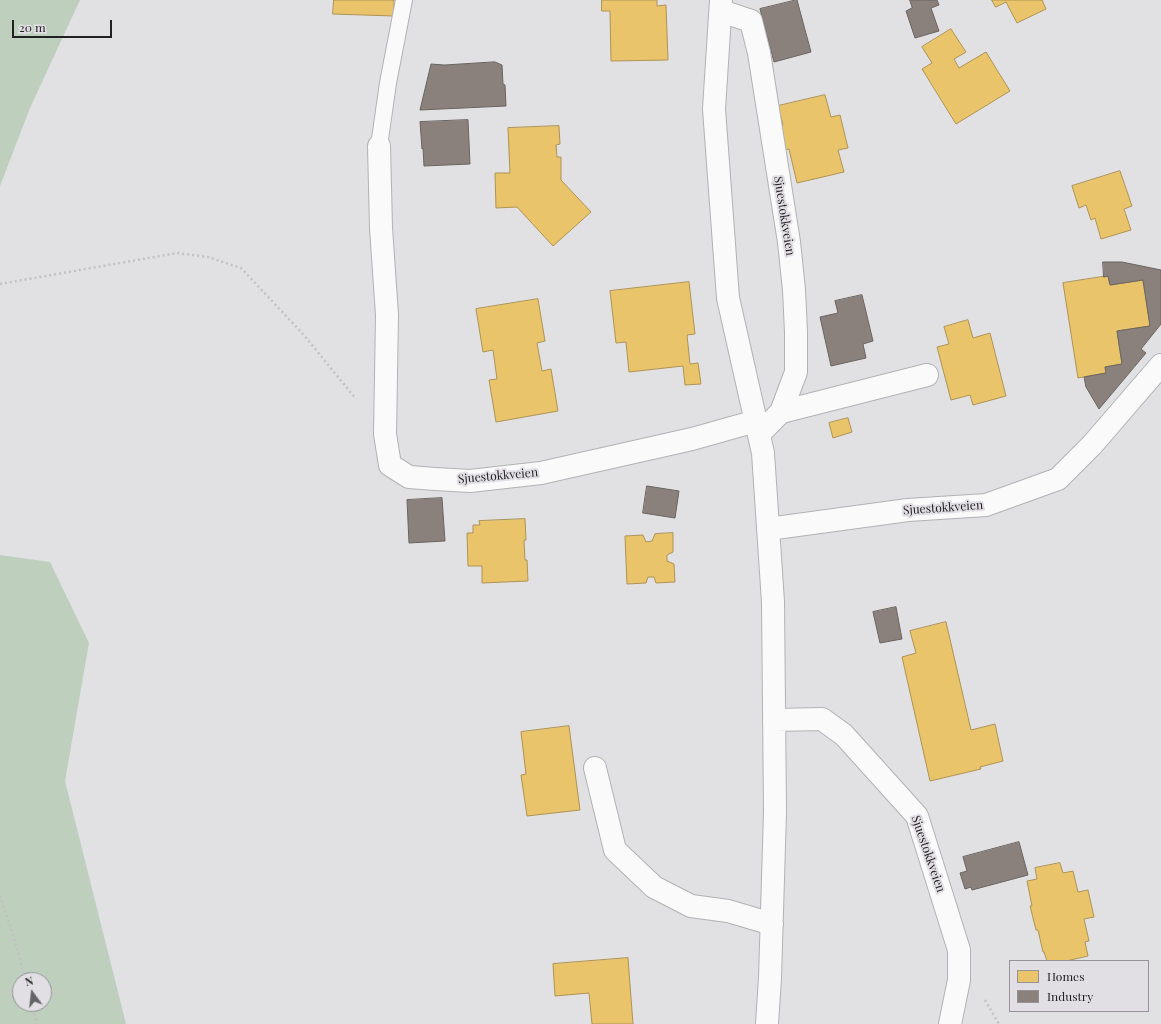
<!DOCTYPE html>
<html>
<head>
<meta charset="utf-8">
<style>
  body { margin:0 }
  #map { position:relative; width:1161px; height:1024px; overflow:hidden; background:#e1e0e3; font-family:"Playfair Display",serif }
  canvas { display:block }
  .legend { position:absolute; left:1009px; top:960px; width:140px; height:52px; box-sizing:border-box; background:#e1dfe4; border:1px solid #949396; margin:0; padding:5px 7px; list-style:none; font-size:12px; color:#212022 }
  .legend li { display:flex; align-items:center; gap:8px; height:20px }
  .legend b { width:20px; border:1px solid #949396 }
  .north { position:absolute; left:12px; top:972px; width:40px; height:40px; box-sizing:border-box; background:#e1dfe4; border:1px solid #949396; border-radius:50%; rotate:345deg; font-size:11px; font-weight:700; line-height:16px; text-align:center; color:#212022 }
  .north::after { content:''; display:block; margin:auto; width:14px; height:18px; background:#646366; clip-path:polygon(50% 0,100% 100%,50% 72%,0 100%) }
  .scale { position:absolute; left:12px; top:20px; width:100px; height:18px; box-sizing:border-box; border:2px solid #212022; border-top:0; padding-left:5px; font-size:12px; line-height:14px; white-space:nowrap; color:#212022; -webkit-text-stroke:3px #e1dfe4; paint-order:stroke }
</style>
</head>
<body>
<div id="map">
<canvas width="1161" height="1024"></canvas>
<ul class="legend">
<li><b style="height:11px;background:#e9c46a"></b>Homes</li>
<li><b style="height:11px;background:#8a817c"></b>Industry</li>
</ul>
<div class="north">N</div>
<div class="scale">20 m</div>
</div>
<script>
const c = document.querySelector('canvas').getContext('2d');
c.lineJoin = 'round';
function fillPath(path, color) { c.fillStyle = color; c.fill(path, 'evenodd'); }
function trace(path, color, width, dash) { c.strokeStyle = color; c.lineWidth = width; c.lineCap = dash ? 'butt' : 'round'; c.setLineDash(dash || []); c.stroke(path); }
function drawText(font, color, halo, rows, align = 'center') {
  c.font = font + ' "Playfair Display",serif'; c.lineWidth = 4; c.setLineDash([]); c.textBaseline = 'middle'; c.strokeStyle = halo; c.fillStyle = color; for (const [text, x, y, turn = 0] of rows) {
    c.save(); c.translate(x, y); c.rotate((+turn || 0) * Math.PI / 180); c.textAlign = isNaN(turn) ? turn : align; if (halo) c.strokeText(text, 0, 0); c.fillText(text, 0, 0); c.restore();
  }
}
fillPath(new Path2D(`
  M 0,0 L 80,0 L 30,108 L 0,186 Z
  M 0,555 L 50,562 L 89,643 L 65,781 L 126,1024 L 0,1024 ZM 20,980 L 44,980 L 44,1004 L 20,1004 Z`), '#bfcfbe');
const homes = new Path2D(`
  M 334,0 L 394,0 L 394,16 L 333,14 Z
  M 602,0 L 657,0 L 657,6 L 666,5 L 668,60 L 611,61 L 610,11 L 602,11 Z
  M 992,0 L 1042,0 L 1046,9 L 1017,23 L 1006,2 L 996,7 Z
  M 951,29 L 966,52 L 954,59 L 959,68 L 986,52 L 1010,91 L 956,124 L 922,69 L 932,63 L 922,47 Z
  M 825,95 L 831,117 L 840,115 L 848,148 L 838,150 L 844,172 L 797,183 L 789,149 L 780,151 L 775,127 L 783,125 L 778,106 Z
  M 559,126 L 560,144 L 556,145 L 557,157 L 561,157 L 561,180 L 591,212 L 553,246 L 517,207 L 496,208 L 495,173 L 510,173 L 508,128 Z
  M 1120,171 L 1132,206 L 1124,209 L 1131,230 L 1101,239 L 1095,218 L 1091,220 L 1086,205 L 1079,208 L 1072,186 Z
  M 1108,276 L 1110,285 L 1143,280 L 1150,326 L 1117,331 L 1122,364 L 1105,367 L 1106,373 L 1078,378 L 1063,283 Z
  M 689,282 L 695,334 L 687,335 L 690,364 L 698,363 L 701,384 L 685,385 L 683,366 L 629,372 L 626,342 L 616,343 L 610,291 Z
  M 538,299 L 545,341 L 537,343 L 542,371 L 551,369 L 558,411 L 496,422 L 489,380 L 497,379 L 493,350 L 483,352 L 476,309 Z
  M 968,320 L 973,338 L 990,333 L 1006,396 L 973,405 L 970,395 L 951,400 L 937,347 L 949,344 L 944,327 Z
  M 848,418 L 852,432 L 833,438 L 829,423 Z
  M 525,519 L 526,540 L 524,540 L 525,560 L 527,560 L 528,581 L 482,583 L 482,566 L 468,566 L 467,533 L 473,533 L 473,525 L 480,525 L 479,521 Z
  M 673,533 L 673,552 L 667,555 L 667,561 L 674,564 L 675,582 L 656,583 L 654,577 L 648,577 L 646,583 L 627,584 L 625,536 L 643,535 L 646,542 L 652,541 L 655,534 Z
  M 946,622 L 971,730 L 995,724 L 1003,761 L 980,767 L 981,769 L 930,781 L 902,657 L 916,653 L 910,631 Z
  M 569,726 L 580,810 L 527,816 L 521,775 L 526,774 L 521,732 Z
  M 1060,863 L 1063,873 L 1073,871 L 1078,892 L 1088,890 L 1094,917 L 1084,919 L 1089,941 L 1085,942 L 1088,956 L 1066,961 L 1047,961 L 1044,952 L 1043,952 L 1038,930 L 1036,930 L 1030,906 L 1032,906 L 1027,881 L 1037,879 L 1035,868 Z
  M 628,958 L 633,1024 L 592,1024 L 589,993 L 555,996 L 553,964 Z`);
fillPath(homes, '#e9c46a');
trace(homes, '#ad9354', 1);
const industry = new Path2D(`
  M 797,0 L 811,52 L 774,62 L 760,9 Z
  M 910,0 L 937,0 L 939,5 L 931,8 L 939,31 L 915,38 L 906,11 L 912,8 Z
  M 495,62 L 502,65 L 503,84 L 505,85 L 506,106 L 420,110 L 431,64 L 444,65 Z
  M 468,120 L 470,164 L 424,166 L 423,148 L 422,149 L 420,122 Z
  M 1103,262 L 1122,262 L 1161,270 L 1161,324 L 1141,349 L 1146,353 L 1099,409 L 1086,387 L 1084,377 L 1106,373 L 1105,367 L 1122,364 L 1117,331 L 1150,326 L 1143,280 L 1110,285 L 1108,276 L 1104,277 Z
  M 862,295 L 873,341 L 863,344 L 866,358 L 831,366 L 820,317 L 838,313 L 835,301 Z
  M 647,486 L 679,491 L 675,518 L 643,513 Z
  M 442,498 L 445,541 L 409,543 L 407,500 Z
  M 896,607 L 902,639 L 880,643 L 873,612 Z
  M 1019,842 L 1028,875 L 972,890 L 971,887 L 965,889 L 960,873 L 967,871 L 963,857 Z`);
fillPath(industry, '#8a817c');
trace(industry, '#6a6461', 1);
const service = new Path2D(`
  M 379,146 L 388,83 L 404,0`);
const minor = new Path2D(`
  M 721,0 L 714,109 L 728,298 L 763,453 L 773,602 L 775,812 L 770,978 L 767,1024
  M 721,11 L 751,21 L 759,53 L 789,242 L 794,290 L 796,332 L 796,372 L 781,412 L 759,434
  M 379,146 L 381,228 L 387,315 L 385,434 L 390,465 L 409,477 L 435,479 L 470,481 L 541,473 L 692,439 L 756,421
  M 781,412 L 927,375
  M 768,529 L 908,510 L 986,505 L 1058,479 L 1092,445 L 1161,365
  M 774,720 L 822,719 L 844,735 L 917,816 L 959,950 L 959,980 L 950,1024
  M 595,768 L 615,850 L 654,887 L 691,906 L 728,911 L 772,924`);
trace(service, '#b2b2b4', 18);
trace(minor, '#b2b2b4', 24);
trace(new Path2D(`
  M 0,284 L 177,253 L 208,257 L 241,268 L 303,334 L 356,399
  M 0,896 L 11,928 L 26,980
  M 985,1000 L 999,1024
  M 32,1004 L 37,1024`), '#c2c1c3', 2.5, [2, 3]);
trace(service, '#fafafb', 16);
trace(minor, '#fafafb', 22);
drawText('12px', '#212022', '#e1dfe4', [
  ["Sjuestokkveien",784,216,81],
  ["Sjuestokkveien",498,476,-5],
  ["Sjuestokkveien",943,508,-4],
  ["Sjuestokkveien",928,854,71]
]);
</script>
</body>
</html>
